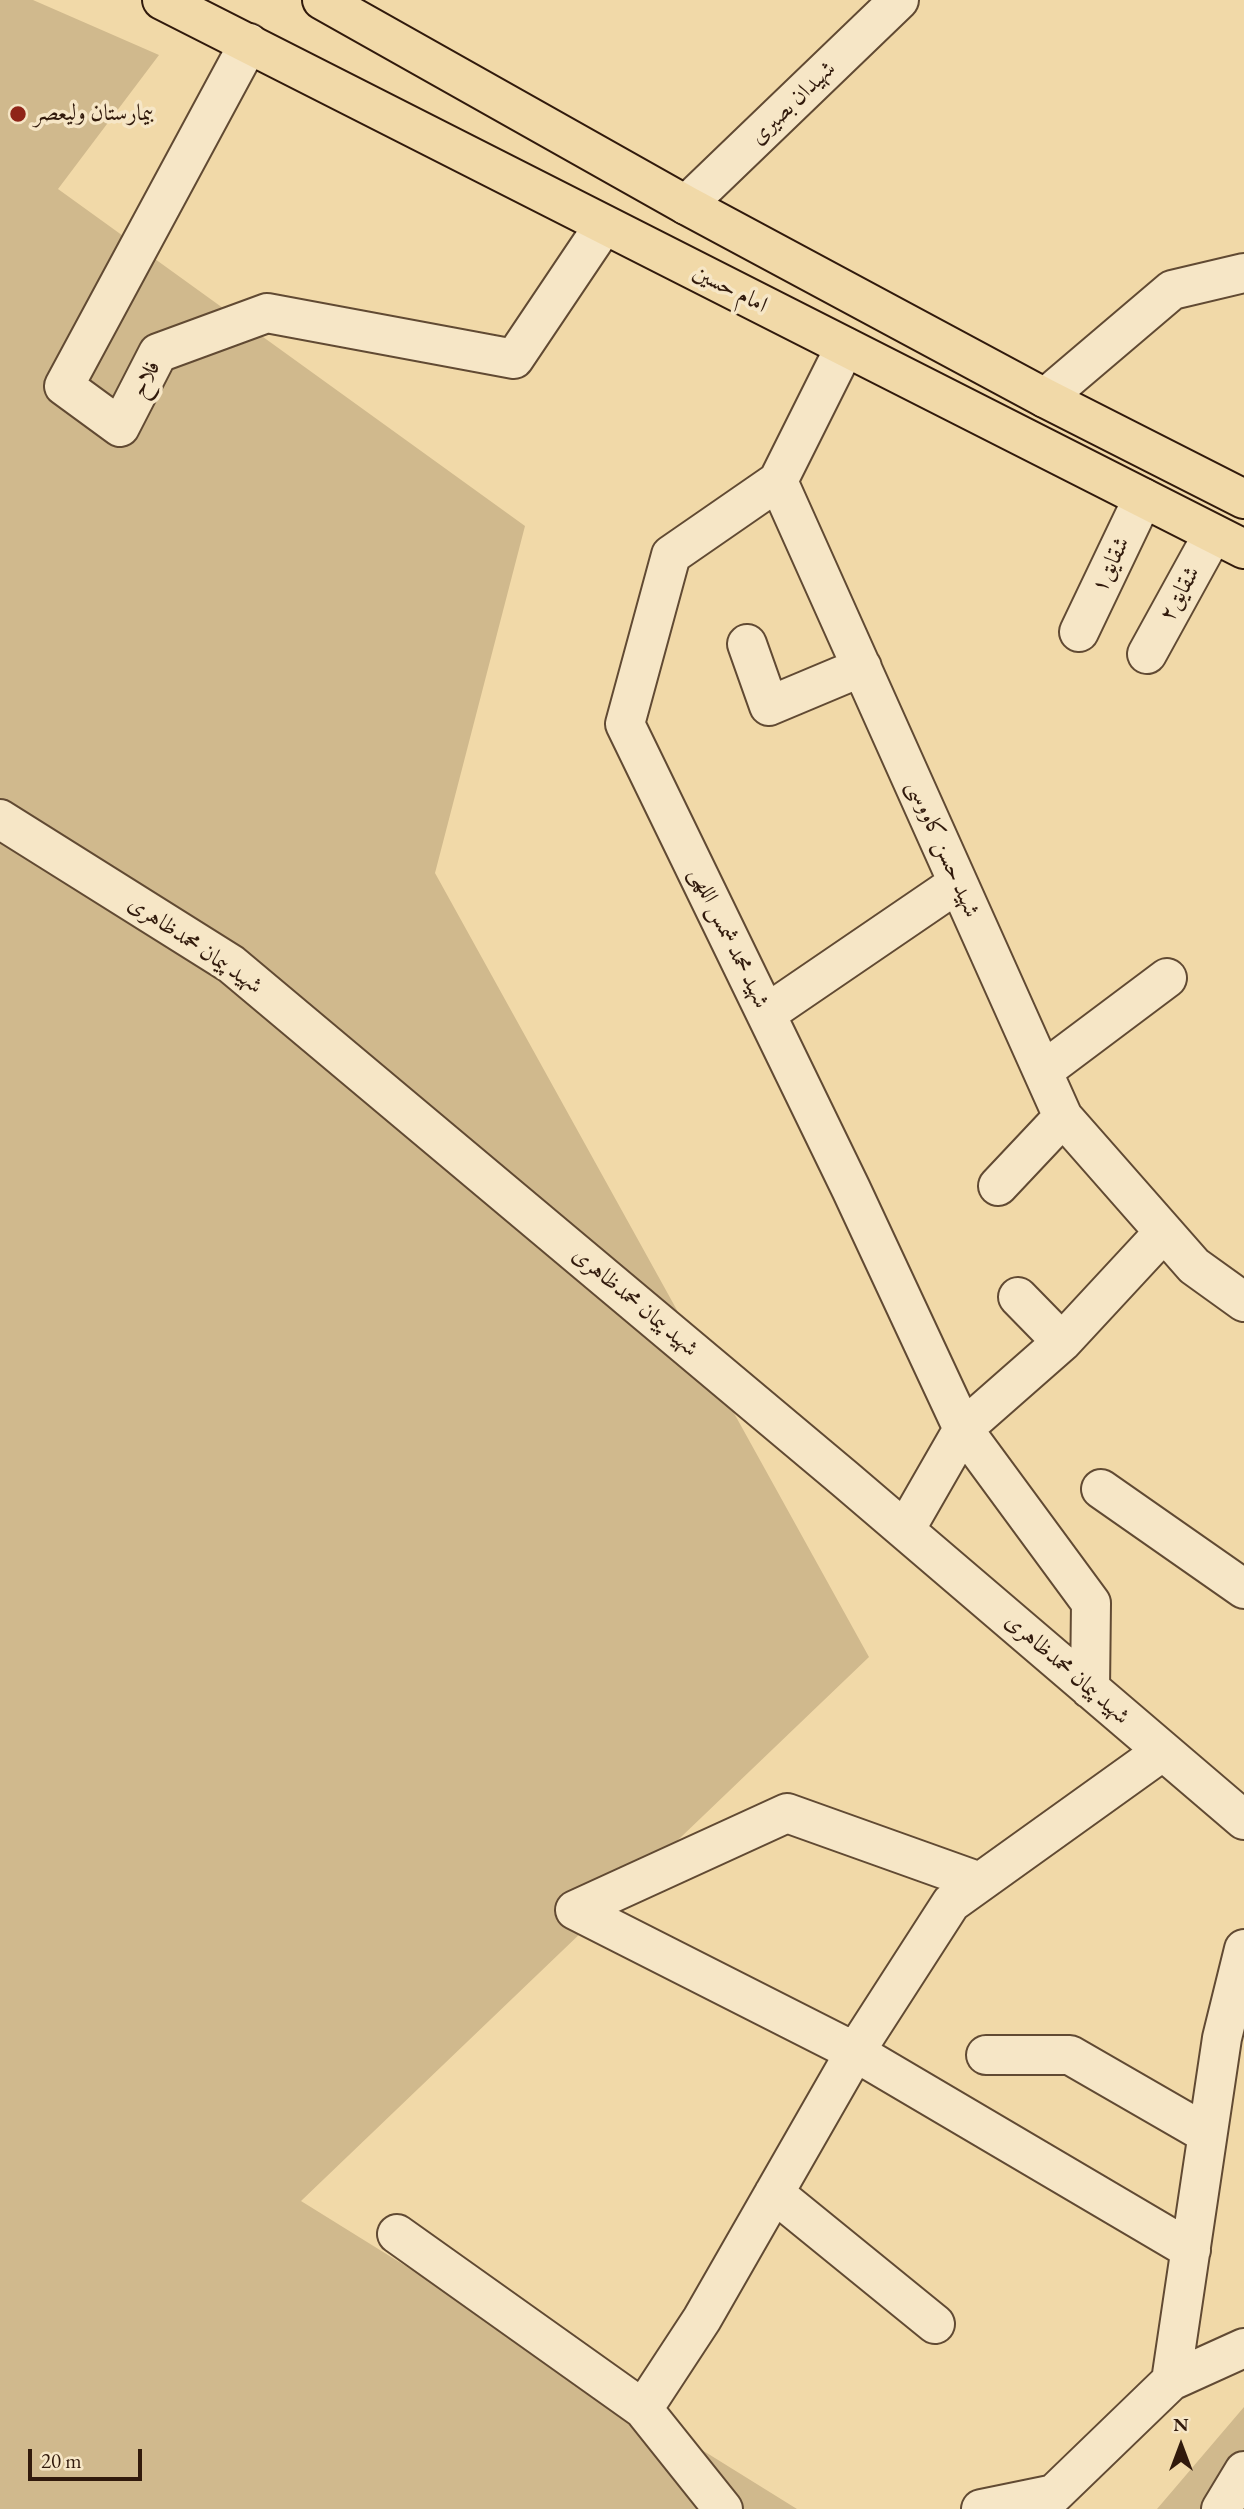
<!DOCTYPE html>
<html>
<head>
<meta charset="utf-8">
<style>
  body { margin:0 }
  #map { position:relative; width:1244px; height:2509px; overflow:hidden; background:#f1d9a8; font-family:"EB Garamond",serif }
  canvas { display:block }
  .north { position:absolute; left:1146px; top:2411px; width:70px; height:70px; -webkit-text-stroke:5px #f6e6c6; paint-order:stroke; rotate:0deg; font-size:19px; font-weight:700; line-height:28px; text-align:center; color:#311a0c }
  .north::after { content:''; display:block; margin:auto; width:24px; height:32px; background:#311a0c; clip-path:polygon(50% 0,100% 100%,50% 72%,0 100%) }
  .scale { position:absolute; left:28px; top:2449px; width:114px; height:32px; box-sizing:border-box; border:4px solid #311a0c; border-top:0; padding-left:9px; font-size:21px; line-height:24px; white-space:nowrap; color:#311a0c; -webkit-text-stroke:5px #f6e6c6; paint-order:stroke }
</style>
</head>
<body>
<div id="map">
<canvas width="1244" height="2509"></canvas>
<div class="north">N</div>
<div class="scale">20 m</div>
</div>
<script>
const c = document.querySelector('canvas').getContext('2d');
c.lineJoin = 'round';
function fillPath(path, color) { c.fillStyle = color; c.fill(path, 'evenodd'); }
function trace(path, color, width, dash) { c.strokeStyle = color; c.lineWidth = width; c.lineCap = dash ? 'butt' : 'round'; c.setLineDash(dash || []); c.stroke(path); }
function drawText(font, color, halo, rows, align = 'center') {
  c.font = font + ' "EB Garamond",Amiri,serif'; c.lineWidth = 7; c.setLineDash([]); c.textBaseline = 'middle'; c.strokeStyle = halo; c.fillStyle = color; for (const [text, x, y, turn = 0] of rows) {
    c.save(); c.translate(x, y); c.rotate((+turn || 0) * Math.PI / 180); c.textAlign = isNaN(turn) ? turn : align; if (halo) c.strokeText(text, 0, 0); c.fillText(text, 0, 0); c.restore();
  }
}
fillPath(new Path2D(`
  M 0,0 L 33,0 L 159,55 L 58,189 L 525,526 L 435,873 L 869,1657 L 301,2201 L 797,2509 L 0,2509 Z
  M 1244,2407 L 1244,2509 L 1157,2509 Z`), '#d0b98d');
const minor = new Path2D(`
  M 249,43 L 64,386 L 120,427 L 158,353 L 267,313 L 514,359 L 604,225
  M 686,205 L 899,0
  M 845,347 L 778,481 L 1063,1117 L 1194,1266 L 1244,1302
  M 1045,398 L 1172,290 L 1244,273
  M 778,481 L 671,555 L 625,724 L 851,1189 L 963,1429 L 1091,1603 L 1090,1689
  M 1079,632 L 1143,498
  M 747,644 L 769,706 L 862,667
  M 1147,654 L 1213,534
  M 0,819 L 231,964 L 845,1479 L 1244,1820
  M 766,1014 L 958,883
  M 1043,1071 L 1167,978
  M 998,1186 L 1063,1117
  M 1018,1297 L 1062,1342
  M 1101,1489 L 1244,1589
  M 905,1530 L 963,1429 L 1062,1342 L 1164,1232
  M 980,1882 L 787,1813 L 575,1910 L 855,2052 L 1191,2250
  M 986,2055 L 1070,2055 L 1207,2134
  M 774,2193 L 935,2324
  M 397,2234 L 643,2409 L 702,2319 L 855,2052 L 951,1903 L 1163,1751
  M 1171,2381 L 1222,2038 L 1244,1949
  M 643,2409 L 723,2509
  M 981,2509 L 1054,2494 L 1171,2381 L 1244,2348
  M 1221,2509 L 1244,2471`);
const major = new Path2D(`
  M 162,0 L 1244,549
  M 322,0 L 686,205 L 1045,398 L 1244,499`);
trace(minor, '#614a33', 42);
trace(major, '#311a0c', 42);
trace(minor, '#f6e6c6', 38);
trace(major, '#f1d9a8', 38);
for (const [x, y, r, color] of [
  [18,114,9,"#8f2418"]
]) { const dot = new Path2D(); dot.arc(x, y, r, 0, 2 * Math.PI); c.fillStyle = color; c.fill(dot); trace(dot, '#f6e6c6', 2.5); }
drawText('23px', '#311a0c', '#f6e6c6', [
  ["شهیدان بصیری",793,103,-44],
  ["امام حسین",730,289,27],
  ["فلاح",146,379,-61],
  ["شقایق۱",1111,565,-64],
  ["شقایق۲",1180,594,-61],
  ["شهید حسن کاووسی",943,849,66],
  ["شهید محمد شمس اللهی",729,938,64],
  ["شهید پیمان محمدظاهری",195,945,34],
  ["شهید پیمان محمدظاهری",635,1302,40],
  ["شهید پیمان محمدظاهری",1067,1669,41]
]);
drawText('23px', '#311a0c', '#f6e6c6', [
  ["بیمارستان ولیعصر",34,114]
], 'left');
</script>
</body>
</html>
